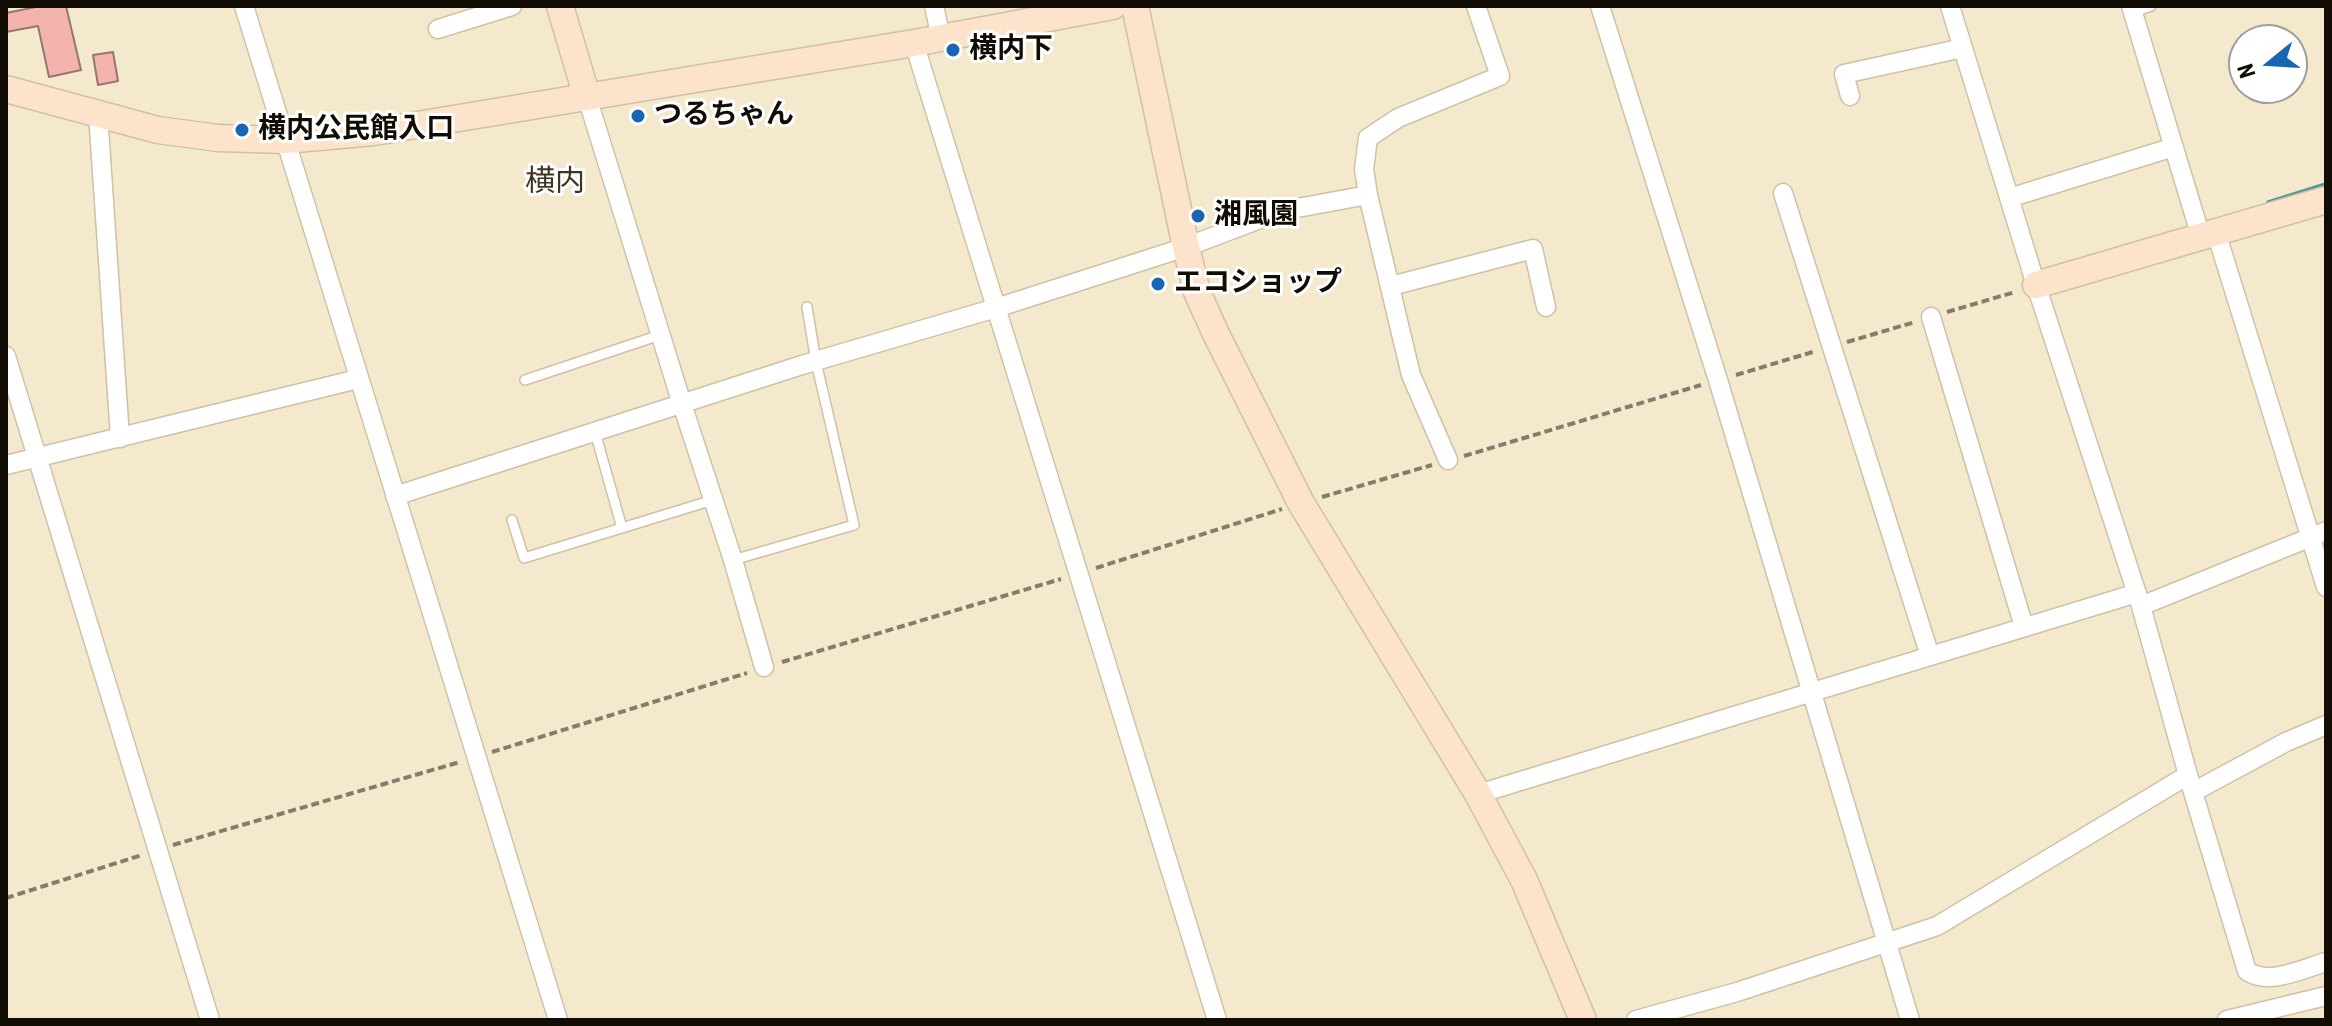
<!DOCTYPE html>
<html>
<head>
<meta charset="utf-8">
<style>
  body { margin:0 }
  #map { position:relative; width:2332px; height:1026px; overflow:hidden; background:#f5e9cd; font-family:"Roboto Condensed",sans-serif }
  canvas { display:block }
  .frame { position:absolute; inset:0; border:8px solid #110c04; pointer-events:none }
  .north { position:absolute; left:2228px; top:24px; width:80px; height:80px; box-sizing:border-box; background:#fff; border:2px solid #a09e9b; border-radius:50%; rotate:252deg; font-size:22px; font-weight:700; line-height:32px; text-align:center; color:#110c04 }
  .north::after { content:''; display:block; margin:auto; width:28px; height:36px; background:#1865b4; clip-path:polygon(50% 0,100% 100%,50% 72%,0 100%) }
</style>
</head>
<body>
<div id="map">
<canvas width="2332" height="1026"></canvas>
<div class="frame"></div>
<div class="north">N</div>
</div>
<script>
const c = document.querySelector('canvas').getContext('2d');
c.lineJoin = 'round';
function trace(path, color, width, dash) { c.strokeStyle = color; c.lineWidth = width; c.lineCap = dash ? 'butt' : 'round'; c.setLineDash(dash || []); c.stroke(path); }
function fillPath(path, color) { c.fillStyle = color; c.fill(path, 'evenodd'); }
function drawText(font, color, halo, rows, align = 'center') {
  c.font = font + ' "Roboto Condensed","Noto Sans JP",sans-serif'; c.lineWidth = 6; c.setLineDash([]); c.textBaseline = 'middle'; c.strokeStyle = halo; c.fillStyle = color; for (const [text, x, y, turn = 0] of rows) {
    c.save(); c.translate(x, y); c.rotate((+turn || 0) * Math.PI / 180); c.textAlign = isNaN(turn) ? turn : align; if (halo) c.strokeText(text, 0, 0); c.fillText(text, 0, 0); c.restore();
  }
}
trace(new Path2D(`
  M 2269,203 L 2326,185`), '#509896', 6);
const building = new Path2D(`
  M 41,6 L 66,6 L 81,70 L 49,77 L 38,26 L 6,32 L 6,13 Z
  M 113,52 L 118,81 L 98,85 L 93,55 Z`);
fillPath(building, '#f5b3ad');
trace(building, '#957673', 2);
const lane = new Path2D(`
  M 2133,12 L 2151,6
  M 525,380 L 660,335
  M 595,432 L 622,528
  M 512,520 L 524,558 L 713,500
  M 733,560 L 854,525 L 816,362 L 807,307`);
const street = new Path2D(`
  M 244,6 L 558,1020
  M 934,6 L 941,38
  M 1600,6 L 1718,380 L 1910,1020
  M 1950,6 L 2036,285 L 2141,606 L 2188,775
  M 2131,6 L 2201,237
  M 438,29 L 512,6
  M 914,43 L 1217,1020
  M 1850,96 L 1844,74 L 1963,48
  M 587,97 L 682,404 L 733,560 L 764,667
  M 98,113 L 120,438
  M 1783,193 L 1930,656
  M 2009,198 L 2174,147
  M 2216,232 L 2326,587
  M 1391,286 L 1533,249 L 1546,307
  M 1931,317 L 2024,627
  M 6,356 L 210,1020
  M 1448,460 L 1411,375 L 1368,195 L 1364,169 L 1368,138 L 1398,118 L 1500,76 L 1476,6
  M 6,465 L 358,379
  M 395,496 L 802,365 L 996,308 L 1186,247 L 1281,211 L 1368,195
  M 2141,606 L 2326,531
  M 2193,792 L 2247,971 C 2269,986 2302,969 2326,962
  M 1478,794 L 2137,593
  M 1636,1020 L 1737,992 L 1937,926 L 2188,775 L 2193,792 L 2286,742 L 2326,725
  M 2227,1020 L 2326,996`);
const secondary = new Path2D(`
  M 560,6 L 587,97
  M 1135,6 L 1186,247 L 1197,292 L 1216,334 L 1301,503 L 1478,794 L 1524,880 L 1583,1020
  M 6,89 L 158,130 L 218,138 L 285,140 L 374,132 L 914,43 L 1113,6
  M 2036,285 L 2326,200`);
trace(lane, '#cec1a7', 12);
trace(street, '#cec1a7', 21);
trace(secondary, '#cec1a7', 29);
trace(new Path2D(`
  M 1947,312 L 2015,292
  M 1847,342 L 1915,322
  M 1736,375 L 1816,351
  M 1464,456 L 1701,385
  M 1322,497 L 1432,465
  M 1096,568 L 1282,509
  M 782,662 L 1061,579
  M 492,752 L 747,673
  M 173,845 L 460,762
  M 6,898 L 142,855`), '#857d6b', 4, [8, 4]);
trace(lane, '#fff', 9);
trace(street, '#fff', 18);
trace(secondary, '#fde3cc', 26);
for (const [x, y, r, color] of [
  [953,50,8,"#1865b4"],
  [638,116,8,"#1865b4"],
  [242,130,8,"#1865b4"],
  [1198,216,8,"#1865b4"],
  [1158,284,8,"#1865b4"]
]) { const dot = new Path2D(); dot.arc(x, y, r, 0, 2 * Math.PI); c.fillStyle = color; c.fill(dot); trace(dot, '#fff', 3); }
drawText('bold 28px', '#110c04', '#fff', [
  ["横内下",969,50],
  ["つるちゃん",654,116],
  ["横内公民館入口",258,130],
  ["湘風園",1214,216],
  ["エコショップ",1174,284]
], 'left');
drawText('30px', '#40361f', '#fff', [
  ["横内",555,183]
]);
</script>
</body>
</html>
